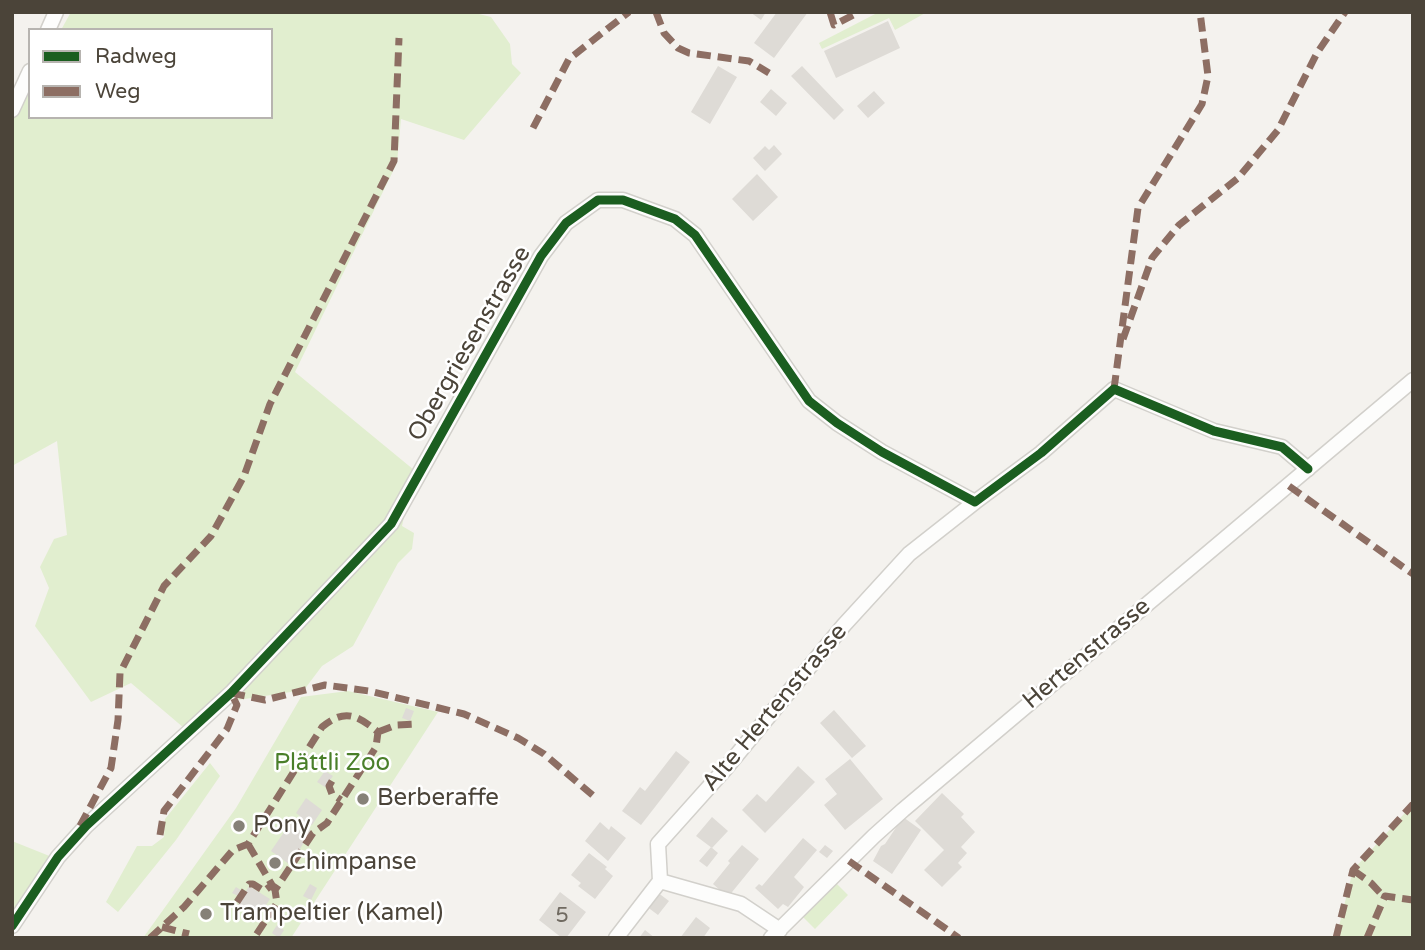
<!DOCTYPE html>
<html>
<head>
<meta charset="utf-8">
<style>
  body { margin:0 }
  #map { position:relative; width:1425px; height:950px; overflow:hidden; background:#f4f2ee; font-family:"Varela Round",sans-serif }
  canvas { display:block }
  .frame { position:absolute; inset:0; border:14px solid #4b4439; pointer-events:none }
  .legend { position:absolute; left:28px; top:28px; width:245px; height:91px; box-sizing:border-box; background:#fff; border:2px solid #b7b4b0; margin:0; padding:9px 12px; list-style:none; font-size:21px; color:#4b4439 }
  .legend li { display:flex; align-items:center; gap:14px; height:35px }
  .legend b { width:35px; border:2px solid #b7b4b0 }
</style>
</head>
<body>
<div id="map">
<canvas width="1425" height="950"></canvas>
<div class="frame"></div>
<ul class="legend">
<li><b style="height:9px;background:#1b5e20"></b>Radweg</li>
<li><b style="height:9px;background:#8d6e63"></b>Weg</li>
</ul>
</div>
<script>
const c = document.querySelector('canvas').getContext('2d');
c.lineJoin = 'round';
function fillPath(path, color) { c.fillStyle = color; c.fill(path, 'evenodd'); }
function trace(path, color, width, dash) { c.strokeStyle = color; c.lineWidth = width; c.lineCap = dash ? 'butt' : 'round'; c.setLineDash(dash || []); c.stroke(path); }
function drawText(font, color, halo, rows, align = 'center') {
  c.font = font + ' "Varela Round",sans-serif'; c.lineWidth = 5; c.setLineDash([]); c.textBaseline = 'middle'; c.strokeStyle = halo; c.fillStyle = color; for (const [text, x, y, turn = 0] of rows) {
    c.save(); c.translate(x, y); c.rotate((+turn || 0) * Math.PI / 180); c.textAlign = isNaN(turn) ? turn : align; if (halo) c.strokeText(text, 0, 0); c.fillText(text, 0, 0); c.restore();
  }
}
fillPath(new Path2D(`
  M 71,12 L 471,12 L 491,17 L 510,44 L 512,64 L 521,73 L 464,140 L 401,119 L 397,163 L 295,372 L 414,470 L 402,526 L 414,533 L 412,549 L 398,563 L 353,646 L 322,666 L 304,690 L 212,704 L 184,728 L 131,683 L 91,702 L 35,626 L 49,588 L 40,567 L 54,539 L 67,535 L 57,441 L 12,466 L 12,120 L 30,88 L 30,117 L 271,117 L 271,30 L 61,30 Z
  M 879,12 L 927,12 L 895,30 L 889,18 L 822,49 L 819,43 Z
  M 348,691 L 438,712 L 291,938 L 143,938 L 236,808 L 301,697 Z
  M 210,763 L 220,776 L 176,840 L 118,912 L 106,902 L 137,846 L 152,846 L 164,837 L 165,819 Z
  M 1413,804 L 1413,938 L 1336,938 L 1353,870 Z
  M 12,841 L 52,857 L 12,916 Z
  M 836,883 L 848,895 L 815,929 L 802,916 Z`), '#e1eecf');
fillPath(new Path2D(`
  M 750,12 L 766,12 L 761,20 Z
  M 777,12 L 808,12 L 774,58 L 754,43 Z
  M 888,21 L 900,48 L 836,78 L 824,51 Z
  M 718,66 L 737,77 L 710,124 L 691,112 Z
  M 802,66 L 844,110 L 834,120 L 791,76 Z
  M 771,89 L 787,103 L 776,116 L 760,102 Z
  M 874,91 L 885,103 L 868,118 L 857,106 Z
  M 774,145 L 782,154 L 765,171 L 753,158 L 765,146 L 769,150 Z
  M 757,174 L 778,197 L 753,221 L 732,199 Z
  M 406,708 L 414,711 L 410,721 L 402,718 Z
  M 834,710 L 866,746 L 852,758 L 820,723 Z
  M 676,751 L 690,762 L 641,825 L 622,811 L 640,787 L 645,791 Z
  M 850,759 L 883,799 L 845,830 L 824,805 L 837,794 L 825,779 Z
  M 798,766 L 815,782 L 765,833 L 742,810 L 757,794 L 766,802 Z
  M 325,771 L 333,776 L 325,787 L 317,782 Z
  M 942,793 L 964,814 L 961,817 L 975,832 L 961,847 L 967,853 L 958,863 L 962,867 L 942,887 L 924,870 L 944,850 L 915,821 Z
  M 306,798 L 322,810 L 312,825 L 298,819 L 300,816 L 296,813 Z
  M 712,817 L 728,831 L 712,848 L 696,836 Z
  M 903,817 L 921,830 L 892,874 L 873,861 L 881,846 L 885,844 Z
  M 293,819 L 311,831 L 298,852 L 302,854 L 299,860 L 294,857 L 289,864 L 271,851 Z
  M 600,822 L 609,830 L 611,826 L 626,838 L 608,861 L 585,841 Z
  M 803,838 L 817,850 L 794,877 L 804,887 L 801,891 L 788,907 L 783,904 L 778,909 L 755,888 L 759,884 L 762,886 Z
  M 742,845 L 759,859 L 728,897 L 713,884 L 730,863 L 728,861 Z
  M 825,845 L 833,851 L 827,858 L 819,852 Z
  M 711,847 L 718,853 L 707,867 L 699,861 Z
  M 589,853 L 607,867 L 605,869 L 613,876 L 595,899 L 578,886 L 581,883 L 571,875 Z
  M 310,884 L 317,888 L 311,900 L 303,896 Z
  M 249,886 L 270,899 L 258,917 L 238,905 Z
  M 236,887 L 242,891 L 238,896 L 232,893 Z
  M 560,892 L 586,912 L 566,938 L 562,938 L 539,920 Z
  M 657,892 L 669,901 L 658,915 L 646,906 Z
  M 696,917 L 710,928 L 703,938 L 680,938 Z
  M 277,925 L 284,930 L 279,938 L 272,933 Z
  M 645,930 L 655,938 L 639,938 Z`), '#dedbd6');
const street = new Path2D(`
  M 48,30 L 56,12
  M 12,110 L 30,71
  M 660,881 L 741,904 L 780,930
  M 12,926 L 58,857 L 86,826 L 231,693 L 391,524 L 541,256 L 566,223 L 598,200 L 623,200 L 675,219 L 695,235 L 809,401 L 837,423 L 882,452 L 975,502 L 1041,453 L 1114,389 L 1214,431 L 1282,447 L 1308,469
  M 616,938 L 660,881 L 658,844 L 726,768 L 844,625 L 909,554 L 975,502
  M 771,938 L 874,836 L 903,810 L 1413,380`);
trace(street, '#d2d0cb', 17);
trace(street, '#fdfdfc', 14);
trace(new Path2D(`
  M 656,12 L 664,33 L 678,48 L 689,53 L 749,61 L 769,73
  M 830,12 L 834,25 L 859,12
  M 533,128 L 569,59 L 629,12
  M 1123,339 L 1152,258 L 1179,225 L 1238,178 L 1278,130 L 1317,53 L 1345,12
  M 1114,389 L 1138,208 L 1202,104 L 1208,76 L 1200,12
  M 1289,486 L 1413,574
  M 231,693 L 265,700 L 325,685 L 369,691 L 464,714 L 518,738 L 544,754 L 596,798
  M 378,732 L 396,725 L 416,724
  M 332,781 L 329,786 L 332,794 L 341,800
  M 80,826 L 111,768 L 118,720 L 120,673 L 164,586 L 211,536 L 244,476 L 270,404 L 394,161 L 399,38
  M 160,835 L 164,811 L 227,729 L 237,705 L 231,693
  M 248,844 L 275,890
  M 849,861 L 959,938
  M 1353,870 L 1371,883 L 1384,897
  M 237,902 L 249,884 L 253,884 L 264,891 L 272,885
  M 162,927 L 189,934
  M 150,938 L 184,907 L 233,850 L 248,844 L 322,727 C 345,708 357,715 378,732 L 376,747 L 327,823 L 313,833 L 275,890 L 277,903 L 254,938
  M 1336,938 L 1353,870 L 1413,804
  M 1367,938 L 1385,896 L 1413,900`), '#8d6e63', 7, [14, 7]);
trace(new Path2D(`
  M 12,926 L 58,857 L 86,826 L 231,693 L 391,524 L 541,256 L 566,223 L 598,200 L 623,200 L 675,219 L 695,235 L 809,401 L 837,423 L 882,452 L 975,502 L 1041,453 L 1114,389 L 1214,431 L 1282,447 L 1308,469`), '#1b5e20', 9);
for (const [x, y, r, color] of [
  [363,799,7,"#868178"],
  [239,826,7,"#868178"],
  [275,863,7,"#868178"],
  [206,914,7,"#868178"]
]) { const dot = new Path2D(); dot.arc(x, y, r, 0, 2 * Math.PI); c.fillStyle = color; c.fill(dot); trace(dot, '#fff', 2.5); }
drawText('21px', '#706a61', null, [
  ["5",562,916]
]);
drawText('24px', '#4b4439', '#fff', [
  ["Obergriesenstrasse",470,344,-60],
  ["Hertenstrasse",1087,654,-40],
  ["Alte Hertenstrasse",775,708,-50]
]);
drawText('24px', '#4a7f2a', '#fff', [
  ["Plättli Zoo",332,764]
]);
drawText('24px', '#4b4439', '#fff', [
  ["Berberaffe",377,799],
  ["Pony",253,826],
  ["Chimpanse",289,863],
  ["Trampeltier (Kamel)",220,914]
], 'left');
</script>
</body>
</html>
